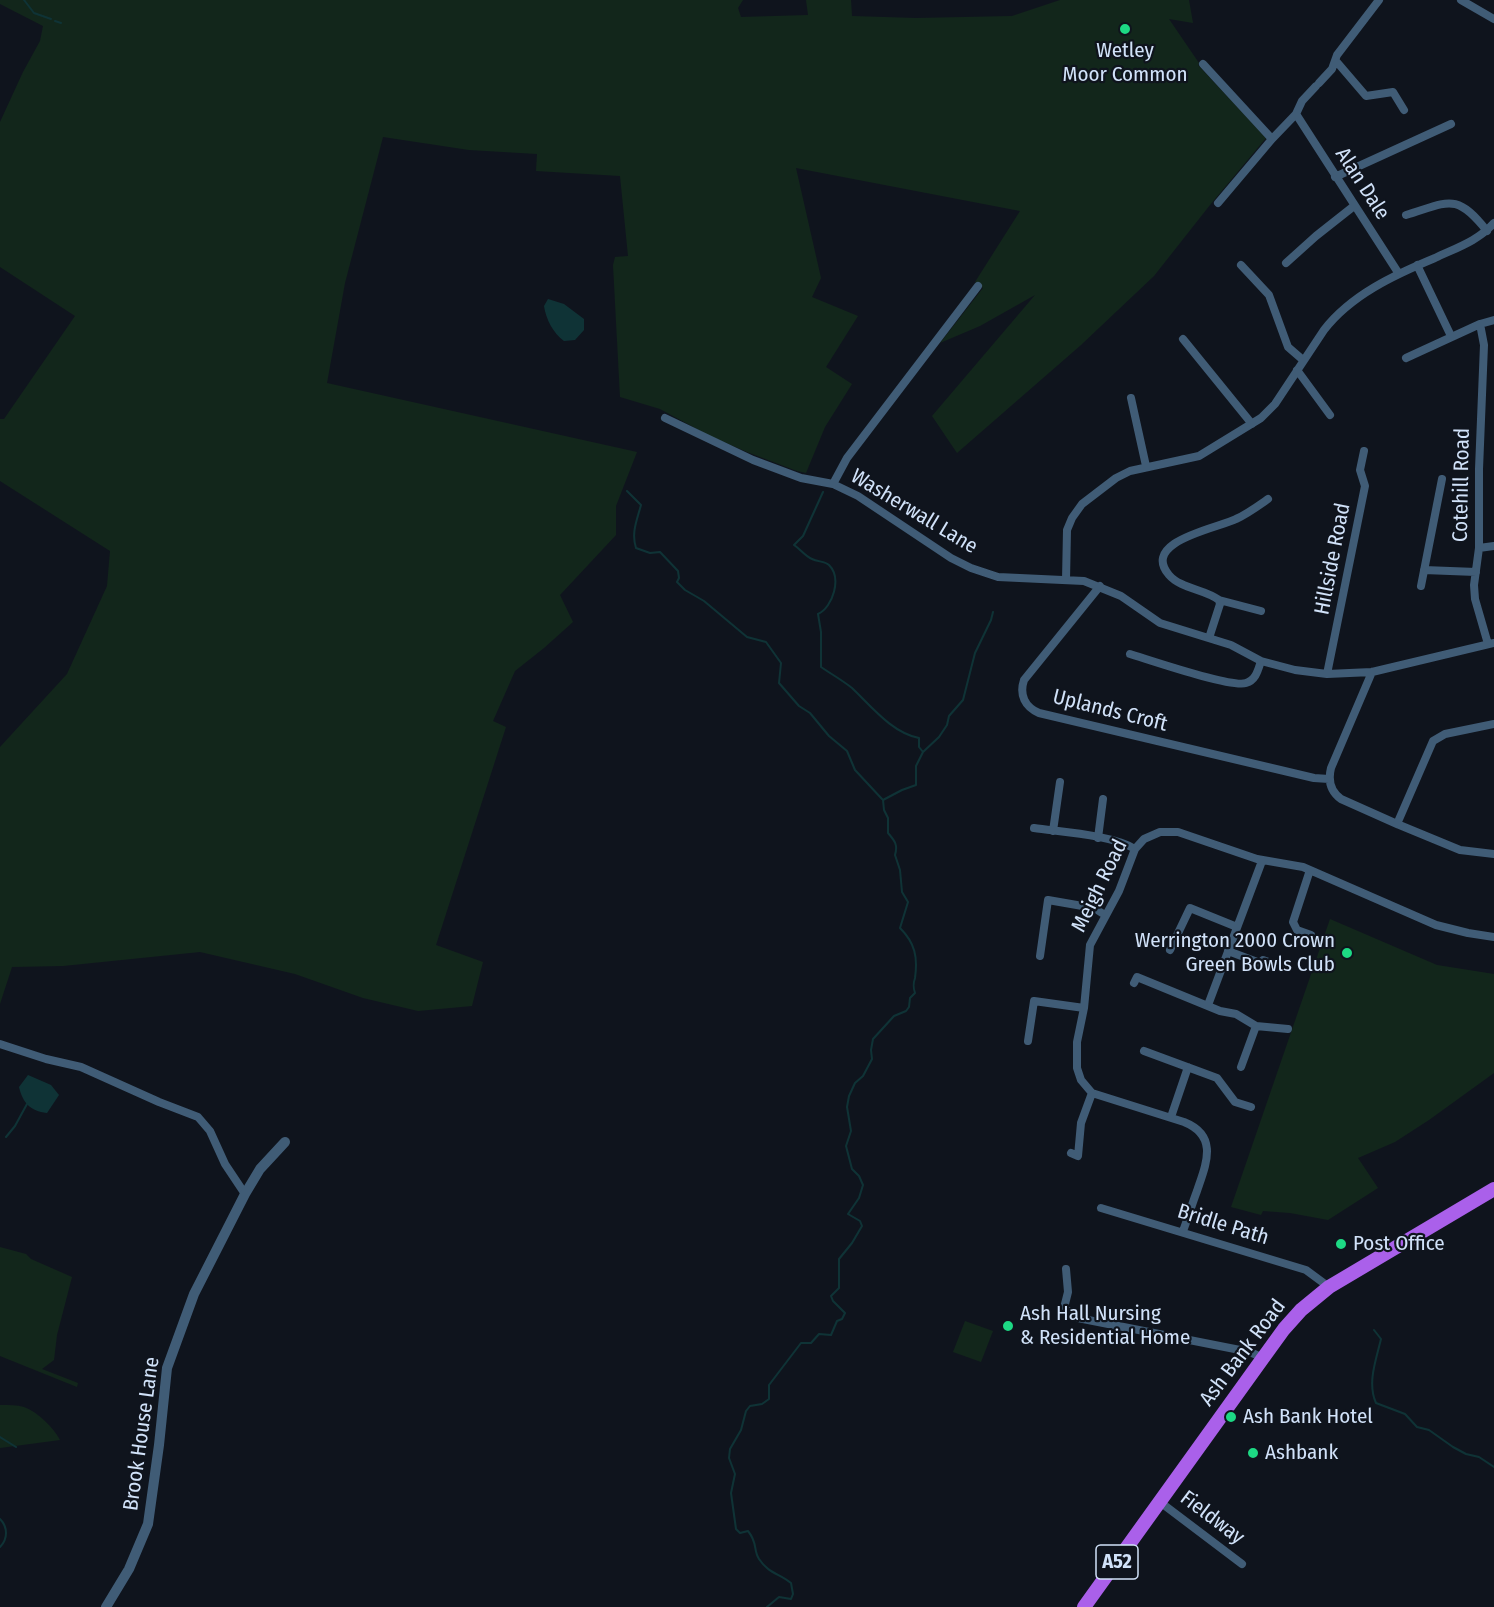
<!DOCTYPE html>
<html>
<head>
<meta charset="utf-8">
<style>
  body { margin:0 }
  canvas { display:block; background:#0f141d }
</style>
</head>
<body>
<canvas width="1494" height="1607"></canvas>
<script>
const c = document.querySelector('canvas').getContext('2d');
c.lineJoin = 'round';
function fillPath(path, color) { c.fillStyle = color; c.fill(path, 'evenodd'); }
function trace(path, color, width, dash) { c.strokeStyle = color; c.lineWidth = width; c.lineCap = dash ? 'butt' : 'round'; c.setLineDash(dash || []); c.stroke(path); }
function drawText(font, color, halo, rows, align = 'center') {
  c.font = font + ' "Fira Sans Condensed",sans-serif'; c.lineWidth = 4.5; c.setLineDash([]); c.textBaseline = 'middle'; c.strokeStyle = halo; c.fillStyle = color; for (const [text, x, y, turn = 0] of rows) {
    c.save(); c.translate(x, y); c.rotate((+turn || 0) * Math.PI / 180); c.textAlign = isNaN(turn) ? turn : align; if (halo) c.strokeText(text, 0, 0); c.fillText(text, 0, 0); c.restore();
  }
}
fillPath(new Path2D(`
  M 0,0 L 743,0 L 738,8 L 741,17 L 808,15 L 806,0 L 851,0 L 852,16 L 916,18 L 1012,16 L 1060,0 L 1189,0 L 1193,23 L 1169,19 L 1199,63 L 1198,65 L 1266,138 L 1210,205 L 1154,276 L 1081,345 L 957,453 L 932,416 L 1035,295 L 980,326 L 940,343 L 983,288 L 975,282 L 1020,211 L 796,168 L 821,278 L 812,297 L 858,316 L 826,367 L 852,384 L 825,427 L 806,473 L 797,471 L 747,452 L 710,436 L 660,409 L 620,397 L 613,265 L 615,257 L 628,256 L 620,176 L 536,171 L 537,154 L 469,150 L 383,137 L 345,283 L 327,383 L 637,452 L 616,506 L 616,535 L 560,595 L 573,622 L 544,648 L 515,671 L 493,721 L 506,727 L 436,945 L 483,962 L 472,1006 L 418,1011 L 363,998 L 295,974 L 200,952 L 63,966 L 12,967 L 0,1004 L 0,747 L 67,674 L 107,586 L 110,551 L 0,481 L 0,419 L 4,419 L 75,316 L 0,267 L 0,122 L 23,72 L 40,41 L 43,26 L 0,4 Z
  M 1330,919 L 1437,965 L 1494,974 L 1494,1073 L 1429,1120 L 1395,1142 L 1358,1158 L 1378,1188 L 1328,1220 L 1290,1213 L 1263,1211 L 1261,1215 L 1231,1207 Z
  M 0,1247 L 26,1254 L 31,1259 L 72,1277 L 57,1335 L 54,1360 L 42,1369 L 78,1383 L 77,1387 L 0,1356 Z
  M 965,1321 L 993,1331 L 981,1362 L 953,1352 Z
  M 0,1405 C 8,1405 17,1405 24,1407 C 39,1413 53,1427 60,1440 L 0,1448 Z`), '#12261b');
fillPath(new Path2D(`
  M 548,299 L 564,304 L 584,319 L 584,330 L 575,340 L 564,341 C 553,333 546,319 544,306 Z
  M 28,1075 L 51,1085 L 59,1095 L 47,1113 C 30,1111 23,1103 19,1087 Z`), '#0f3336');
trace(new Path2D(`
  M 24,0 L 34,13 L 51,19
  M 55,21 L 61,23
  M 627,491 L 641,505 C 637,520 631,533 636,548 L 650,553 L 660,552 L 678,571 L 679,578 L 677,582 L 685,590 L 704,601 L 747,637 L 766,642 L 781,663 L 779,683 L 799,706 L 810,713 L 829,736 L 847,751 L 855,770 L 882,799
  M 823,492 L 803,536 L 794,545 C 800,549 806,557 812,559 C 818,562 825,561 829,565 C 842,578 833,607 818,614 L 821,632 L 821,667 C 831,674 842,680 852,688 C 871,706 892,733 919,738 L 919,747 L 923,752
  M 883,800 L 902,790 L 916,785 L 916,766 L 923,752 L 939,737 L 947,725 L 949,716 L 963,700 L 975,653 L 991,620 L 993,612
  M 6,1137 L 15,1126 L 27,1104
  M 1374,1330 L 1381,1339 C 1376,1360 1367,1383 1376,1403 L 1405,1414 L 1417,1427 L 1429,1430 L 1453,1447 L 1466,1454 L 1479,1457 L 1494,1467
  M 0,1437 L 16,1447
  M 0,1519 C 8,1527 8,1539 0,1547
  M 767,1607 L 779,1597 L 791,1599 L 793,1594 L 791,1583 C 779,1573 769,1574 759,1559 C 753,1550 758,1543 748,1531 L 740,1533 L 736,1529 L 731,1493 L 735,1474 L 729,1458 L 730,1449 L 741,1430 L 746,1411 L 750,1406 L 762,1404 L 769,1399 L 769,1385 L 801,1343 L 811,1343 L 819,1334 L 831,1335 L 837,1321 L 842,1319 L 845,1313 L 833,1301 L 831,1296 L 839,1288 L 839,1259 L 852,1243 L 862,1226 L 860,1221 L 848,1214 L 859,1198 L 863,1185 L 859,1176 L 852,1169 L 846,1146 L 851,1131 L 847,1107 L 849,1096 L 855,1083 L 863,1076 L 872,1059 L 871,1050 L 873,1039 L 894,1016 L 906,1011 L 909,1007 L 910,998 L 915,993 C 913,987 913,984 915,978 C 918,957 915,943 900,928 L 908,902 L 902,892 L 900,870 L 895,855 C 898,845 895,841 888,833 L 888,818 L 884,810 L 883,800`), '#0f3336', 2);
trace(new Path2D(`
  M 1461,0 L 1494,19
  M 1336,61 L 1366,96 L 1393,92 L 1404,110
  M 1203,64 L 1272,139
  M 1319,83 L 1332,69 L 1337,55 L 1379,0
  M 1296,114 L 1399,274
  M 1335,177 L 1451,124
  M 1218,203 L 1272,139 L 1296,114 L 1302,101 L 1316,86
  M 1406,215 C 1449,202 1456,192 1487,231
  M 1286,263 L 1316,236 L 1354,206
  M 1241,265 L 1269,295 L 1288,347 L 1303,360
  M 1417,265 L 1451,336
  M 1480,324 L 1484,345 L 1479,469 L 1479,548 L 1474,585 L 1475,599 L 1488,644
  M 1183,339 L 1252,424
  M 1406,358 L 1480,324 L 1494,320
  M 1297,370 L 1330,415
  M 1131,398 L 1146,466
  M 665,418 L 753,460 L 801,478 L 833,484 L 858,496 L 951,558 L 971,568 L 998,577 L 1084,581 L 1121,596 L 1160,623 L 1231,645 L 1261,661 L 1295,670 L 1327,674 L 1372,672 L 1494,643
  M 833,484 L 847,458 L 978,286
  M 1479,548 L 1494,546
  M 1424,570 L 1476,572
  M 1066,580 L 1067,530 L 1072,518 L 1082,504 L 1116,478 L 1130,471 L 1199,456 L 1261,418 L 1275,404 L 1324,330 C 1351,295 1394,275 1435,258 C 1456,248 1478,241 1494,223
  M 1100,586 L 1024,680 C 1019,695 1025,707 1039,713 L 1314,778 L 1329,779
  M 1421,586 L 1442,479
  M 1219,600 L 1261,611
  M 1209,638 L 1220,604 L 1219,600 C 1205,589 1181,589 1169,575 C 1140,541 1219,528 1236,519 C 1247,514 1258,506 1268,499
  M 1130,654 C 1150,660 1231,688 1246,683 C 1256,680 1258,670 1261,661
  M 1372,672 L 1331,768 C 1328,780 1330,791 1341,799 L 1397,824 L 1433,741 L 1445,734 L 1494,724
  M 1327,674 L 1365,486 L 1360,470 L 1364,451
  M 1397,824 L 1460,850 L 1494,854
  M 1034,828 C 1061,832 1113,835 1135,849
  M 1053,831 L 1060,782
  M 1098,838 L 1103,799
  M 1310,870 L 1293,922 L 1297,930 L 1311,935
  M 1170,950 L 1190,908 L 1237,927
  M 1228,951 L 1260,963 L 1263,960 L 1285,968
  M 1040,956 L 1048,900 L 1094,908 L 1105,915
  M 1134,983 L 1137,977 L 1220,1011 L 1236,1014 L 1256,1026 L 1288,1029
  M 1208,1005 L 1262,861
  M 1028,1041 L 1034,1001 L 1084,1008
  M 0,1044 L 46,1059 L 81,1067 L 159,1102 L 198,1117 L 210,1131 L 225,1164 L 245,1194
  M 1144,1051 L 1217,1078 L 1235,1102 L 1251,1107
  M 1241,1067 L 1256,1026
  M 1171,1117 L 1188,1067
  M 1071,1153 L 1078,1156 L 1081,1123 L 1092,1093
  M 1101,1208 L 1306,1270 L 1329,1287
  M 1183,1231 C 1188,1218 1192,1204 1197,1191 C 1206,1164 1219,1136 1184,1122 L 1092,1093 L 1081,1080 L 1077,1068 L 1077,1042 L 1084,1008 L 1090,945 L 1119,891 L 1135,849 L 1144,839 L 1160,832 L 1178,832 L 1257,859 L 1303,867 L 1436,925 L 1468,933 L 1494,937
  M 1066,1269 L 1068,1292 L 1064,1308 L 1078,1318 L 1250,1352 L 1263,1358
  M 1160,1502 L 1242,1564`), '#405c76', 8);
trace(new Path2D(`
  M 106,1607 L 129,1569 L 148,1524 L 159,1445 L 167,1368 L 194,1294 L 245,1194 L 260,1169 L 285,1142`), '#405c76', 10);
trace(new Path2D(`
  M 1084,1607 L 1263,1358 L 1284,1329 L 1301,1310 L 1329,1287 L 1494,1189`), '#aa60ea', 14);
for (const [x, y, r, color] of [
  [1125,29,6,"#1dd984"],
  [1347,953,6,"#1dd984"],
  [1341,1244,6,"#1dd984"],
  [1008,1326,6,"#1dd984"],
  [1231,1417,6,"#1dd984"],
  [1253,1453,6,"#1dd984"]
]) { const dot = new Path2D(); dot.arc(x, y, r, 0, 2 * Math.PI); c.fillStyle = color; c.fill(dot); trace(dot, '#0f141d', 2); }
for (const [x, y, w] of [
  [1117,1562,42]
]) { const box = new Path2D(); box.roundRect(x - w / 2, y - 17, w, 34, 4.5); c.fillStyle = '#0f141d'; c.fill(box); trace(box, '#d1e2f9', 1.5); }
drawText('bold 20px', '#d1e2f9', null, [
  ["A52",1117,1562]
]);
drawText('21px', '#d1e2f9', '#0f141d', [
  ["Wetley",1125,51,"center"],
  ["Moor Common",1125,75,"center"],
  ["Werrington 2000 Crown",1335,941,"right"],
  ["Green Bowls Club",1335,965,"right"],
  ["Post Office",1353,1244],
  ["Ash Hall Nursing",1020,1314],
  ["& Residential Home",1020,1338],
  ["Ash Bank Hotel",1243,1417],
  ["Ashbank",1265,1453]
], 'left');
drawText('21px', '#d1e2f9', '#0f141d', [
  ["Alan Dale",1362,184,57],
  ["Cotehill Road",1462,485,-89],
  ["Washerwall Lane",914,512,31],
  ["Hillside Road",1333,559,-79],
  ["Uplands Croft",1110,711,14],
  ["Meigh Road",1100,886,-64],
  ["Bridle Path",1223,1225,17],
  ["Ash Bank Road",1243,1353,-53],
  ["Brook House Lane",142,1434,-82],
  ["Fieldway",1212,1518,37]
]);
</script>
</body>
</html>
